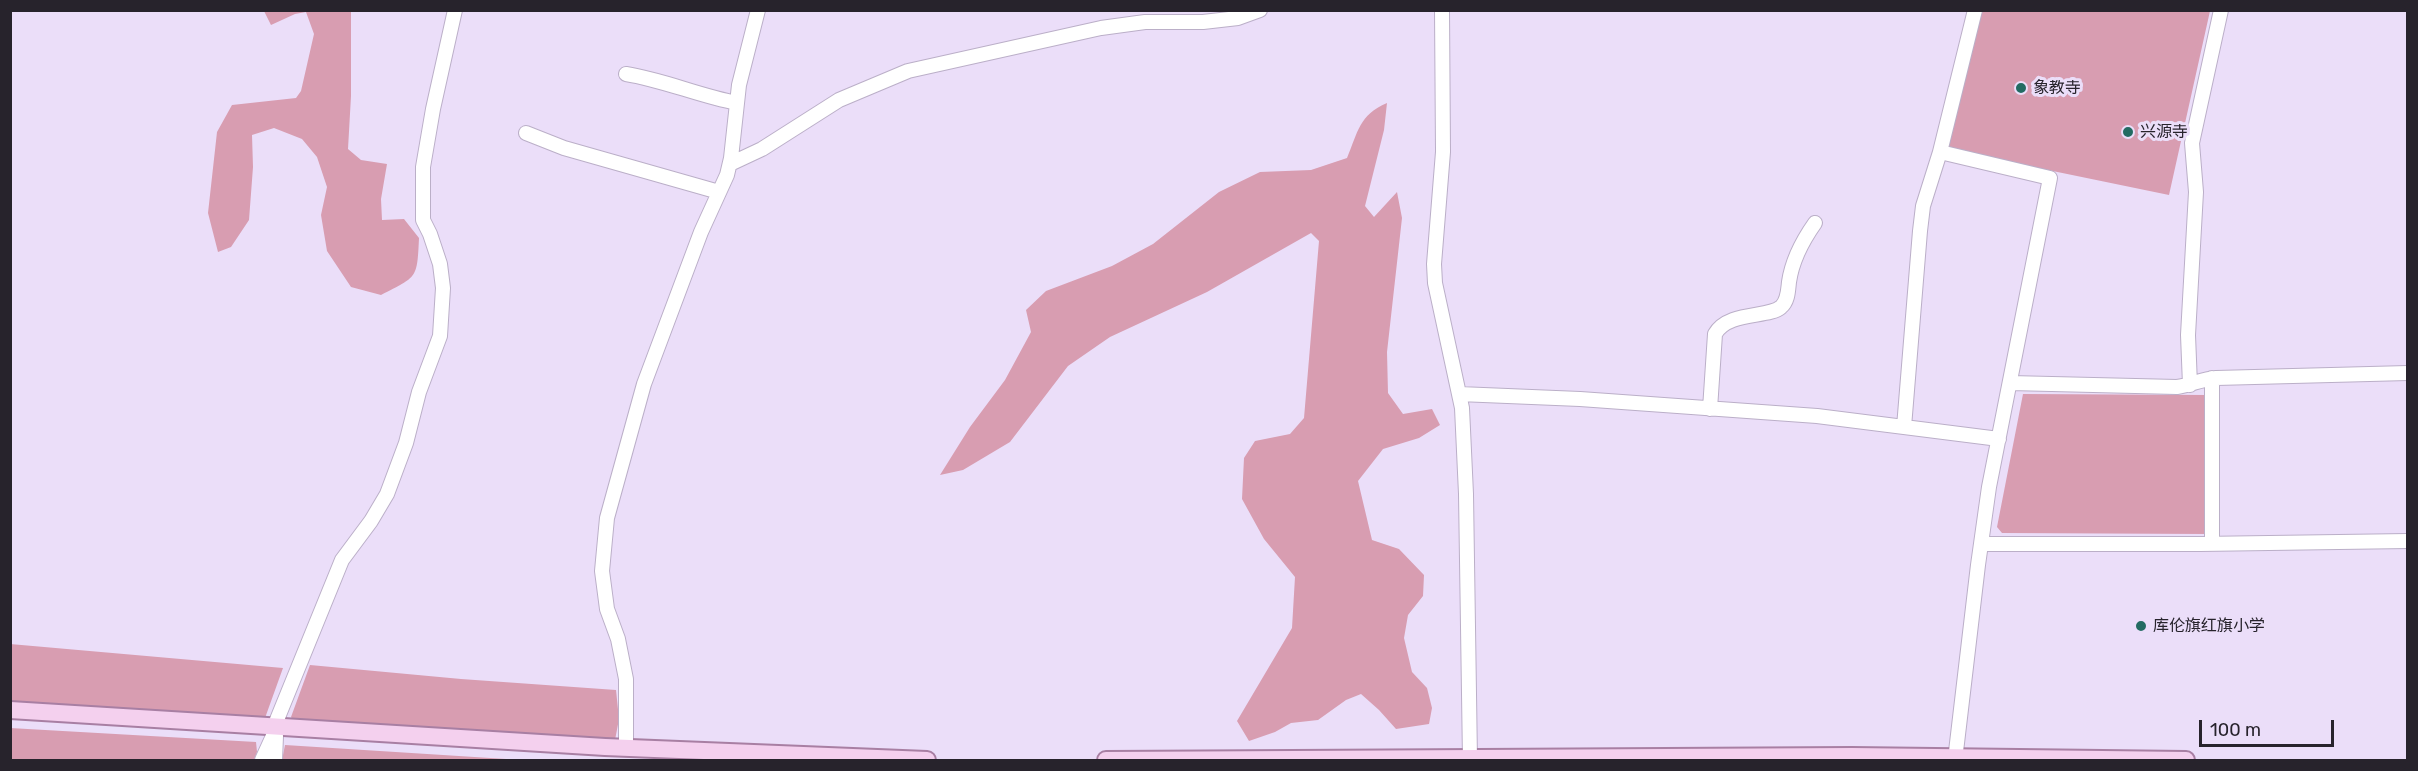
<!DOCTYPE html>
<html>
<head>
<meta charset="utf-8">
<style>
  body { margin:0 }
  #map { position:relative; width:2418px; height:771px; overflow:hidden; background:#ebdef9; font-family:Rubik,sans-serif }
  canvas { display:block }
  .frame { position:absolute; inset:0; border:12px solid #27232c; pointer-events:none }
  .scale { position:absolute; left:2199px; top:720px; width:135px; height:27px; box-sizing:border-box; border:3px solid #27232c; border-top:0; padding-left:8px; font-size:18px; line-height:21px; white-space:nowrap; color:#27232c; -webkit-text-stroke:4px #ebdef9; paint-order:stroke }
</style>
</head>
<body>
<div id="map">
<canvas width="2418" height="771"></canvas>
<div class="frame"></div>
<div class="scale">100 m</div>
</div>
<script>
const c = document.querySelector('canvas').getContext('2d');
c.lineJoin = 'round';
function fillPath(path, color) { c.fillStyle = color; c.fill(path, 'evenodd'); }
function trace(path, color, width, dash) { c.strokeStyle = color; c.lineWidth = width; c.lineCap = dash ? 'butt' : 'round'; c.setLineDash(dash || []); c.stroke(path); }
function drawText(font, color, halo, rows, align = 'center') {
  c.font = font + ' Rubik,"Noto Sans SC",sans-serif'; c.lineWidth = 6; c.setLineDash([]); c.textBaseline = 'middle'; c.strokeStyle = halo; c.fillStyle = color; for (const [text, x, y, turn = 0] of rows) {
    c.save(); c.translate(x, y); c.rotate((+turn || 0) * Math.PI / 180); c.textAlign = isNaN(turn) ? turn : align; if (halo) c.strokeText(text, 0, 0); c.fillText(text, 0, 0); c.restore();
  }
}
fillPath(new Path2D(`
  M 264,11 L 351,11 L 351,96 L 348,149 L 361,160 L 387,164 L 381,199 L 382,220 L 404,219 L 419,238 C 417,279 418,276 381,295 L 351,287 L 327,251 L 321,215 L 327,187 L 317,157 L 302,139 L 274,128 L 252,135 L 253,167 L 249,220 L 231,247 L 218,252 L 208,213 L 217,132 L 232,105 L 296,98 L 301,91 L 314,34 L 306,12 L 295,14 L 271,25 Z
  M 1980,11 L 2210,11 L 2169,195 L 1946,149 Z
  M 1387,103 L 1384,130 L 1365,206 L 1374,217 L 1397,192 L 1402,218 L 1387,352 L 1388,393 L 1403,414 L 1432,409 L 1440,425 L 1419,438 L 1383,449 L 1358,481 L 1372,540 L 1399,549 L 1424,575 L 1423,596 L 1408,615 L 1404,638 L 1412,672 L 1427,688 L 1432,708 L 1429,724 L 1396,729 L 1379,710 L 1361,694 L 1346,700 L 1318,720 L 1291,723 L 1275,732 L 1249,741 L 1237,721 L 1292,628 L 1295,577 L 1264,539 L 1242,499 L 1244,458 L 1255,441 L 1290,434 L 1304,418 L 1319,241 L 1311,233 L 1207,292 L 1110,337 L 1068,366 L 1010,442 L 963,470 L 940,475 L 970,427 L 1005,380 L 1031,332 L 1026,310 L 1046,291 L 1112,266 L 1153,244 L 1219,192 L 1260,172 L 1311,170 L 1347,158 C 1358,132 1359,115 1387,103 Z
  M 2023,394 L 2207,395 L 2206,534 L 2002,533 L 1997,527 Z
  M 10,644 L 283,668 L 265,718 L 11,702 Z
  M 310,665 L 461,679 L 616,690 L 619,719 L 615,740 L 293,720 L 291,717 Z
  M 10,728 L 256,742 L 257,752 L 254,760 L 11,760 Z
  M 285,745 L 522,760 L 282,760 Z`), '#d89db1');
const minor = new Path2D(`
  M 1442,10 L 1443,152 L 1434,264 L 1435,283 L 1462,408 L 1466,494 L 1470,760
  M 626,74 C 664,80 699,96 737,103
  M 526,133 L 564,148 L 719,192
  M 730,164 L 762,149 L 839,100 L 908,71 L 1101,28 L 1145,22 L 1203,22 L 1238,18 L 1260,10
  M 2212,378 L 2212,544
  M 2010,383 L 2177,387 C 2191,385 2202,379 2216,378 L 2408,373
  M 2190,385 L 2188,335 L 2196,192 L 2192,143 L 2221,10
  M 1459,394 L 1580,399 L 1817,416 L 1999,439
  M 1710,409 L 1715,334 C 1728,311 1769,318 1781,307 C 1788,301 1788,291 1789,282 C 1792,261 1803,240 1815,223
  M 1904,427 L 1920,231 L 1923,206 L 1940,152
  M 1981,544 L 2200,544 L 2408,541
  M 274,727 L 342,560 L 371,521 L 387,494 L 406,443 L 419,392 L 440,336 L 443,288 L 440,264 L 430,234 L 423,220 L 423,167 L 433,109 L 455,10
  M 626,748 L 626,679 L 618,639 L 607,609 L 602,571 L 607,518 L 644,384 L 701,232 L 727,175 L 731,158 L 739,85 L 758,10
  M 262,760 L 273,736
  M 275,760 L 276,736
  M 1955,760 L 1978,565 L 1989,487 L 2050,178 L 1940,152 L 1975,10`);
const major = new Path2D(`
  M 10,710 L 605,747 L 927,760
  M 1106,760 L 1852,756 L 2186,760`);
trace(minor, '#bbafc8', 16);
trace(major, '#a87fa3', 20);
trace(minor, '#fff', 14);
trace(major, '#f4d0ee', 16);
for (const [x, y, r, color] of [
  [2021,88,6,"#236b62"],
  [2128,132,6,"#236b62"],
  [2141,626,6,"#236b62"]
]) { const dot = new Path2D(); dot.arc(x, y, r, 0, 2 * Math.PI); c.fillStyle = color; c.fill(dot); trace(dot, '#ebdef9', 2); }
drawText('16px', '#27232c', '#ebdef9', [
  ["象教寺",2033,88],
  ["兴源寺",2140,132],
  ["库伦旗红旗小学",2153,626]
], 'left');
</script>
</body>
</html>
